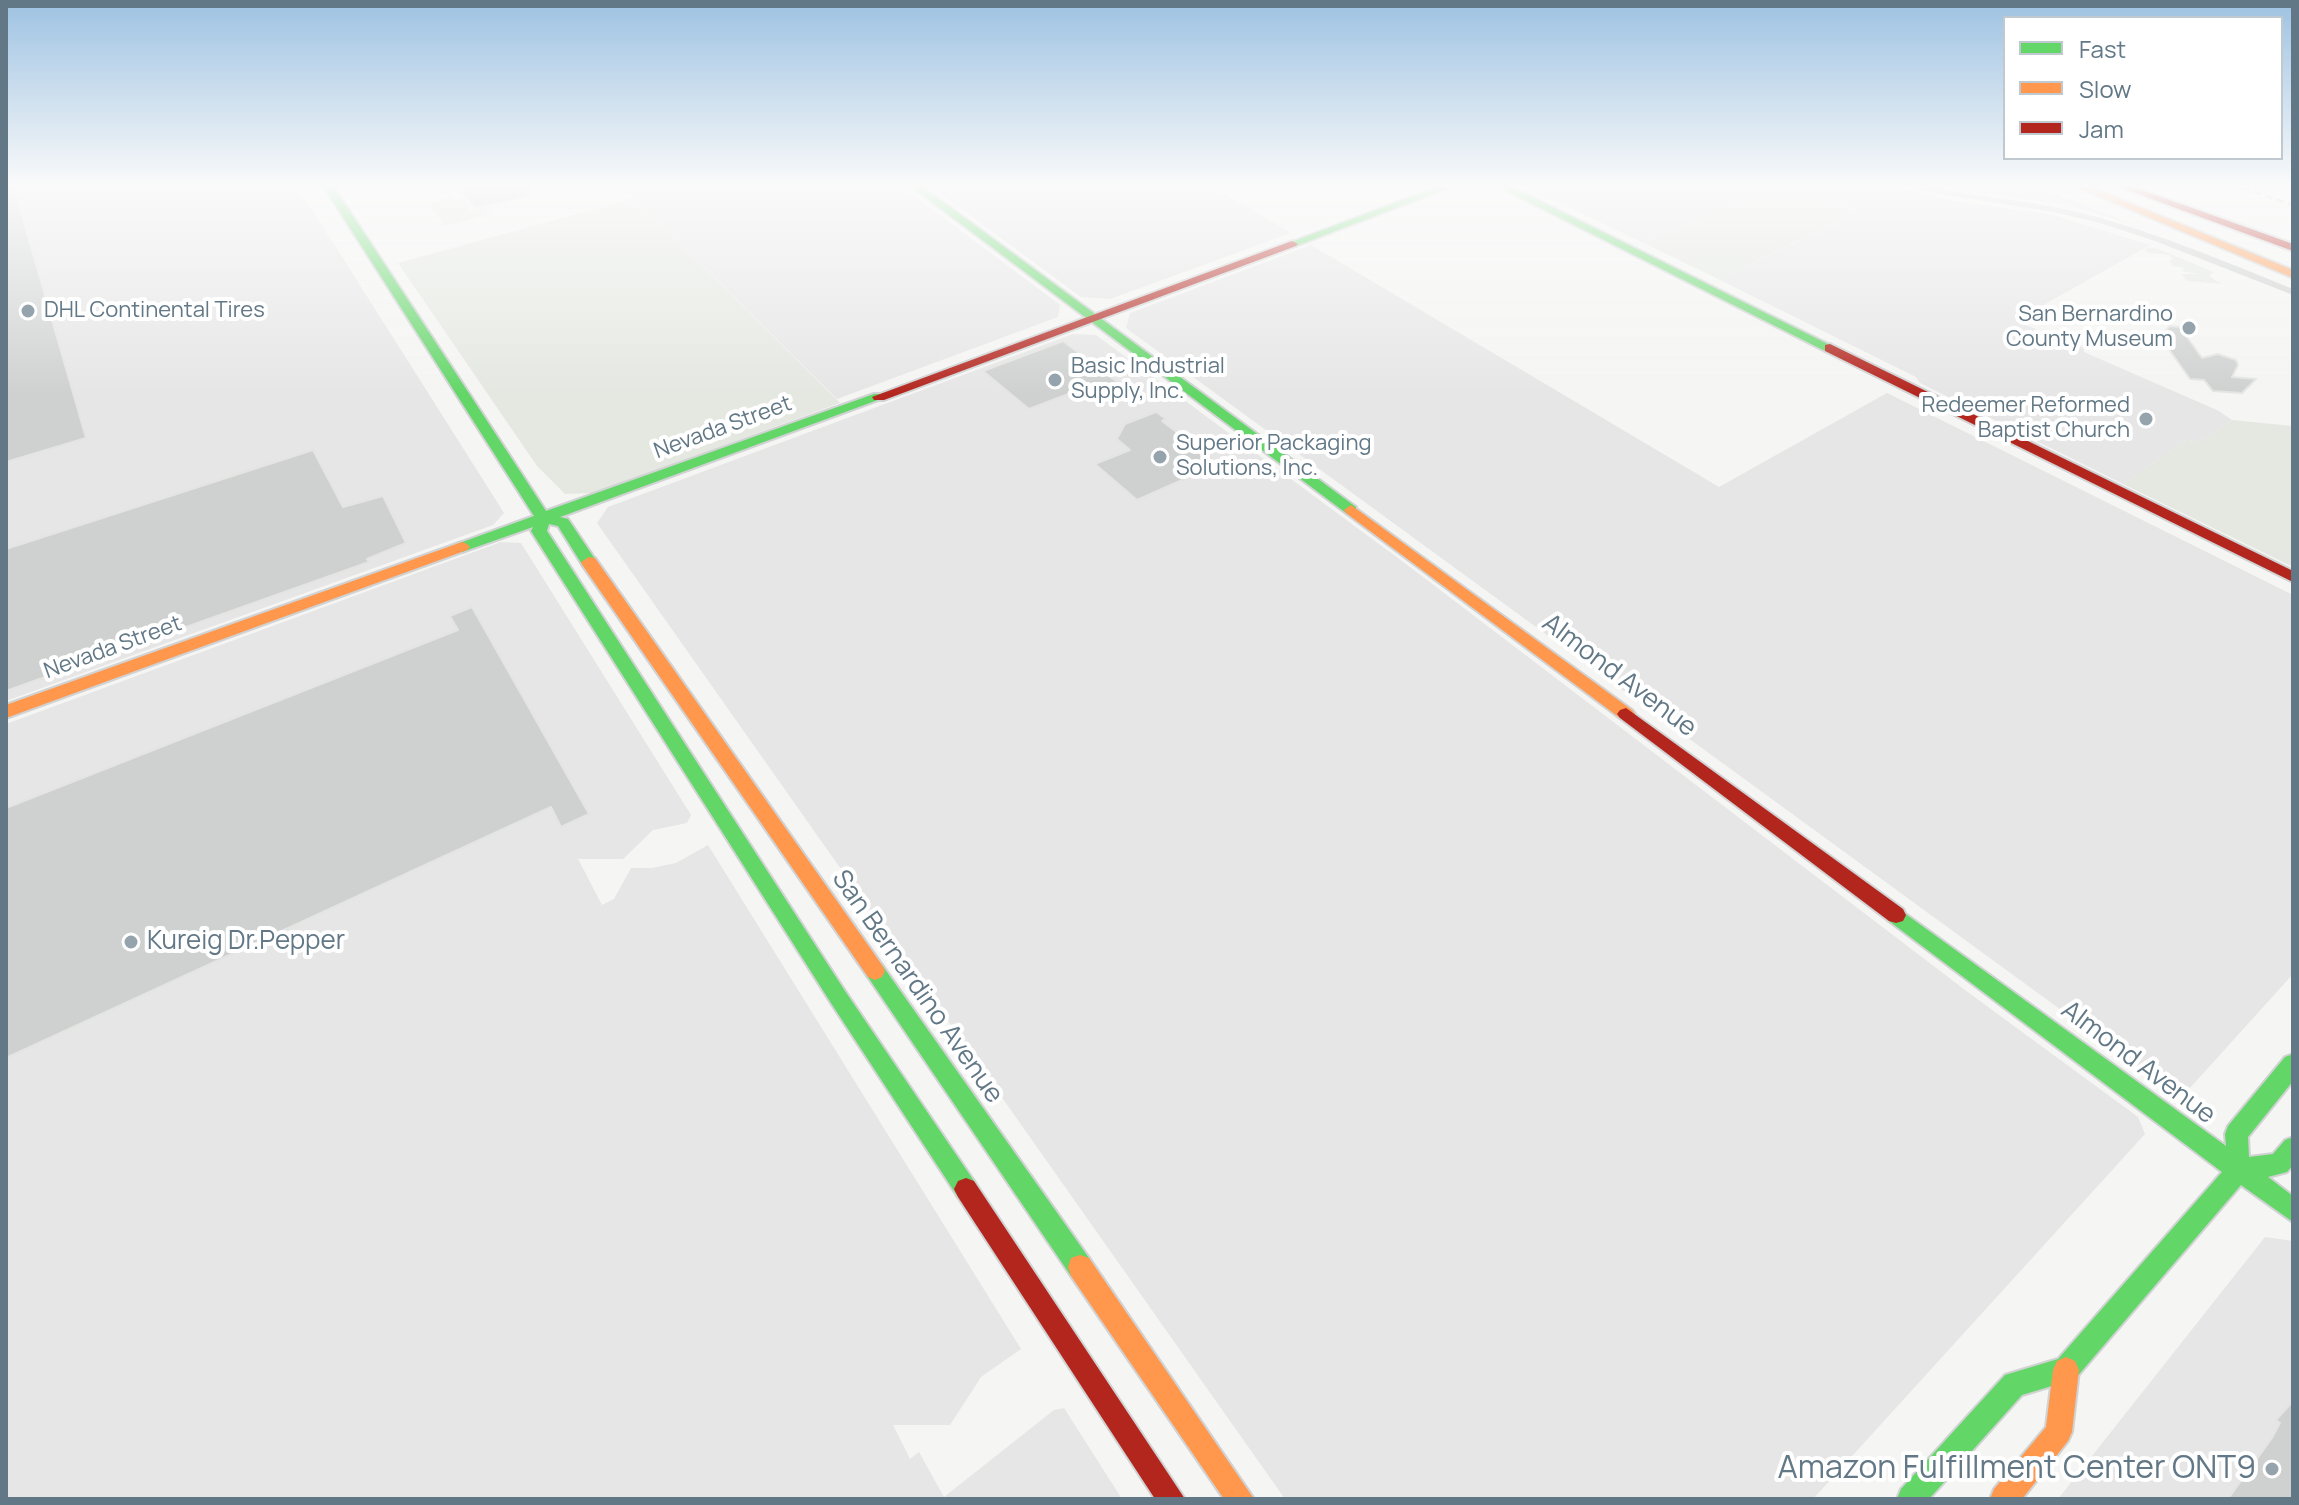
<!DOCTYPE html>
<html>
<head>
<meta charset="utf-8">
<style>
  body { margin:0 }
  #map { position:relative; width:2299px; height:1505px; overflow:hidden; background:#f5f5f3; font-family:Manrope,sans-serif }
  canvas { display:block }
  .frame { position:absolute; inset:0; border:8px solid #627886; pointer-events:none }
  .legend { position:absolute; left:2003px; top:16px; width:280px; height:144px; box-sizing:border-box; background:#fff; border:2px solid #c0c9cf; margin:0; padding:10px 14px; list-style:none; font-size:24px; color:#627886 }
  .legend li { display:flex; align-items:center; gap:16px; height:40px }
  .legend b { width:40px; border:2px solid #c0c9cf }
</style>
</head>
<body>
<div id="map">
<canvas width="2299" height="1505"></canvas>
<div class="frame"></div>
<ul class="legend">
<li><b style="height:10px;background:#63d668"></b>Fast</li>
<li><b style="height:10px;background:#ff974d"></b>Slow</li>
<li><b style="height:10px;background:#b3261e"></b>Jam</li>
</ul>
</div>
<script>
const c = document.querySelector('canvas').getContext('2d');
c.lineJoin = 'round';
function fillPath(path, color) { c.fillStyle = color; c.fill(path, 'evenodd'); }
function trace(path, color, width, dash) { c.strokeStyle = color; c.lineWidth = width; c.lineCap = dash ? 'butt' : 'round'; c.setLineDash(dash || []); c.stroke(path); }
function drawText(font, color, halo, rows, align = 'center') {
  c.font = font + ' Manrope,sans-serif'; c.lineWidth = 8; c.setLineDash([]); c.textBaseline = 'middle'; c.strokeStyle = halo; c.fillStyle = color; for (const [text, x, y, turn = 0] of rows) {
    c.save(); c.translate(x, y); c.rotate((+turn || 0) * Math.PI / 180); c.textAlign = isNaN(turn) ? turn : align; if (halo) c.strokeText(text, 0, 0); c.fillText(text, 0, 0); c.restore();
  }
}
fillPath(new Path2D(`
  M 6,184 L 296,184 L 504,513 L 493,525 L 6,701 Z
  M 621,184 L 899,184 L 1060,305 L 1058,317 L 837,399 Z
  M 927,184 L 1208,184 L 1291,233 L 1110,299 L 1081,297 Z
  M 1519,184 L 1780,184 L 1644,243 Z
  M 1792,184 L 1887,184 L 1954,201 L 2050,214 L 2150,245 L 2015,321 L 2085,348 L 2084,352 L 2219,411 L 2232,420 L 2198,443 L 2188,439 L 2123,484 L 1920,383 L 1916,377 L 1718,279 L 1842,221 L 1839,218 L 1855,210 Z
  M 1955,184 L 2028,184 L 2135,225 L 2068,205 L 1947,188 Z
  M 1311,245 L 1719,487 L 1887,393 L 2293,595 L 2293,974 L 2189,1089 L 2164,1085 L 1126,328 L 1130,313 Z
  M 1073,334 L 1096,335 L 1406,564 L 1969,993 L 2138,1117 L 2145,1134 L 1813,1499 L 1285,1499 L 597,523 L 608,507 Z
  M 501,542 L 521,543 L 691,815 L 687,823 L 653,830 L 623,859 L 578,859 L 602,905 L 614,899 L 631,868 L 652,868 L 676,863 L 708,845 L 1021,1349 L 981,1377 L 950,1425 L 893,1425 L 910,1459 L 919,1452 L 944,1497 L 1054,1410 L 1064,1408 L 1122,1499 L 6,1499 L 6,724 Z
  M 2265,1237 L 2293,1241 L 2293,1499 L 2058,1499 Z`), '#e5e6e5');
fillPath(new Path2D(`
  M 1780,184 L 1792,184 L 1856,211 L 1840,218 L 1843,220 L 1718,279 L 1644,243 Z
  M 452,196 L 455,200 L 464,197 L 471,211 L 486,207 L 490,212 L 487,213 L 492,214 L 445,226 L 429,205 Z
  M 635,198 L 840,403 L 593,493 L 565,494 L 537,466 L 398,263 Z
  M 2148,248 L 2156,248 L 2214,272 L 2209,276 L 2222,284 L 2187,281 L 2181,274 L 2198,274 L 2182,271 L 2184,268 L 2173,266 L 2169,260 L 2173,260 L 2169,255 L 2148,253 L 2145,250 Z
  M 2232,420 L 2293,426 L 2293,567 L 2123,484 L 2188,439 L 2198,443 Z`), '#e4e8e1');
const building = new Path2D(`
  M 6,184 L 13,184 L 86,438 L 6,462 Z
  M 455,184 L 525,184 L 532,192 L 528,193 L 529,196 L 475,208 Z
  M 2170,326 L 2180,327 L 2202,358 L 2218,354 L 2236,360 L 2238,365 L 2232,377 L 2256,379 L 2242,393 L 2213,391 L 2204,380 L 2190,379 L 2156,331 L 2165,331 Z
  M 1063,341 L 1133,394 L 1114,402 L 1092,401 L 1079,390 L 1029,409 L 983,371 Z
  M 1156,412 L 1166,419 L 1162,421 L 1218,464 L 1137,500 L 1095,464 L 1130,450 L 1117,439 L 1125,424 Z
  M 313,450 L 343,507 L 383,496 L 406,543 L 367,559 L 369,562 L 6,691 L 6,549 Z
  M 472,607 L 589,814 L 561,827 L 551,807 L 6,1058 L 6,808 L 458,630 L 450,616 Z
  M 2293,1401 L 2293,1499 L 2228,1499 L 2272,1438 L 2280,1423 L 2276,1420 Z`);
fillPath(building, '#cfd1d1');
trace(building, '#e4e4e2', 2);
const fast = new Path2D(`
  M 322,184 L 332,184 L 546,511 L 874,394 L 884,394 L 886,397 L 560,517 L 568,519 L 597,562 L 595,566 L 583,566 L 558,526 L 549,524 L 547,531 L 845,991 L 974,1181 L 978,1189 L 974,1197 L 966,1200 L 958,1197 L 831,1003 L 531,531 L 533,527 L 462,552 L 454,547 L 457,544 L 534,516 Z
  M 908,184 L 919,184 L 1356,507 L 1356,513 L 1346,513 Z
  M 1445,184 L 1459,184 L 1296,246 L 1286,244 Z
  M 1493,184 L 1506,184 L 1836,348 L 1825,351 Z
  M 1896,907 L 2226,1146 L 2225,1134 L 2228,1126 L 2285,1057 L 2293,1054 L 2293,1081 L 2248,1137 L 2249,1157 L 2273,1154 L 2285,1140 L 2293,1137 L 2293,1165 L 2287,1172 L 2268,1177 L 2293,1196 L 2293,1222 L 2241,1185 L 2075,1379 L 2022,1395 L 1929,1499 L 1897,1499 L 1901,1489 L 2005,1375 L 2058,1359 L 2222,1172 L 1889,921 L 1886,915 L 1889,909 Z
  M 875,962 L 882,965 L 1089,1258 L 1092,1267 L 1089,1276 L 1080,1279 L 1071,1276 L 868,977 L 865,971 L 868,965 Z`);
const slow = new Path2D(`
  M 2070,184 L 2083,184 L 2293,270 L 2293,278 Z
  M 1351,505 L 1632,710 L 1635,714 L 1632,718 L 1620,718 L 1346,513 L 1344,510 Z
  M 462,542 L 467,544 L 470,547 L 467,550 L 6,718 L 6,705 Z
  M 589,557 L 595,558 L 882,965 L 885,971 L 882,977 L 875,980 L 868,977 L 583,566 L 581,562 Z
  M 1080,1255 L 1089,1258 L 1254,1499 L 1224,1499 L 1071,1276 L 1068,1267 L 1071,1258 Z
  M 2066,1357 L 2075,1361 L 2079,1370 L 2072,1432 L 2068,1441 L 2022,1499 L 1990,1499 L 1994,1489 L 2046,1427 L 2053,1370 L 2057,1361 Z`);
const jam = new Path2D(`
  M 2111,184 L 2125,184 L 2293,244 L 2293,251 Z
  M 1292,241 L 1298,244 L 1296,246 L 884,400 L 874,400 L 872,397 Z
  M 1830,344 L 2293,571 L 2293,582 L 1825,351 L 1825,345 Z
  M 1626,708 L 1903,909 L 1906,915 L 1903,921 L 1896,923 L 1889,921 L 1620,718 L 1617,714 L 1620,710 Z
  M 966,1178 L 974,1181 L 1185,1499 L 1155,1499 L 958,1197 L 954,1189 L 958,1181 Z`);
trace(fast, '#d0d2d3', 4);
trace(slow, '#d0d2d3', 4);
trace(jam, '#d0d2d3', 4);
fillPath(new Path2D(`
  M 1903,184 L 1916,184 C 1968,196 2021,199 2073,211 C 2149,229 2221,260 2293,289 L 2293,295 L 2155,241 L 2100,223 L 2054,212 L 1928,192 Z`), '#cdcece');
fillPath(fast, '#63d668');
fillPath(slow, '#ff974d');
fillPath(jam, '#b3261e');
trace(new Path2D(`
  M 2231,184 L 2293,205`), '#c2c4c5', 3, [8, 4]);
const sky = c.createLinearGradient(0, 0, 0, 394);
sky.addColorStop(0, '#9dc2e2');
sky.addColorStop(0.47, '#fafafa');
sky.addColorStop(1, '#fafafa00');
c.fillStyle = sky;
c.fillRect(0, 0, 2299, 394);
for (const [x, y, r, color] of [
  [28,311,8,"#95a4ac"],
  [2189,328,8,"#95a4ac"],
  [1055,380,8,"#95a4ac"],
  [2146,419,8,"#95a4ac"],
  [1160,457,8,"#95a4ac"],
  [131,942,8,"#95a4ac"],
  [2272,1469,8,"#95a4ac"]
]) { const dot = new Path2D(); dot.arc(x, y, r, 0, 2 * Math.PI); c.fillStyle = color; c.fill(dot); trace(dot, '#fff', 3); }
drawText('22px', '#627886', '#fff', [
  ["DHL Continental Tires",44,311],
  ["San Bernardino",2173,315,"right"],
  ["County Museum",2173,340,"right"],
  ["Basic Industrial",1071,367],
  ["Supply, Inc.",1071,392],
  ["Redeemer Reformed",2130,406,"right"],
  ["Baptist Church",2130,431,"right"],
  ["Superior Packaging",1176,444],
  ["Solutions, Inc.",1176,469]
], 'left');
drawText('22px', '#627886', '#fff', [
  ["Nevada Street",723,428,-20],
  ["Nevada Street",113,648,-20]
]);
drawText('26px', '#627886', '#fff', [
  ["Almond Avenue",1619,676,37],
  ["San Bernardino Avenue",917,987,55],
  ["Almond Avenue",2138,1063,37]
]);
drawText('26px', '#627886', '#fff', [
  ["Kureig Dr.Pepper",147,942]
], 'left');
drawText('32px', '#627886', '#fff', [
  ["Amazon Fulfillment Center ONT9",2256,1469]
], 'right');
</script>
</body>
</html>
